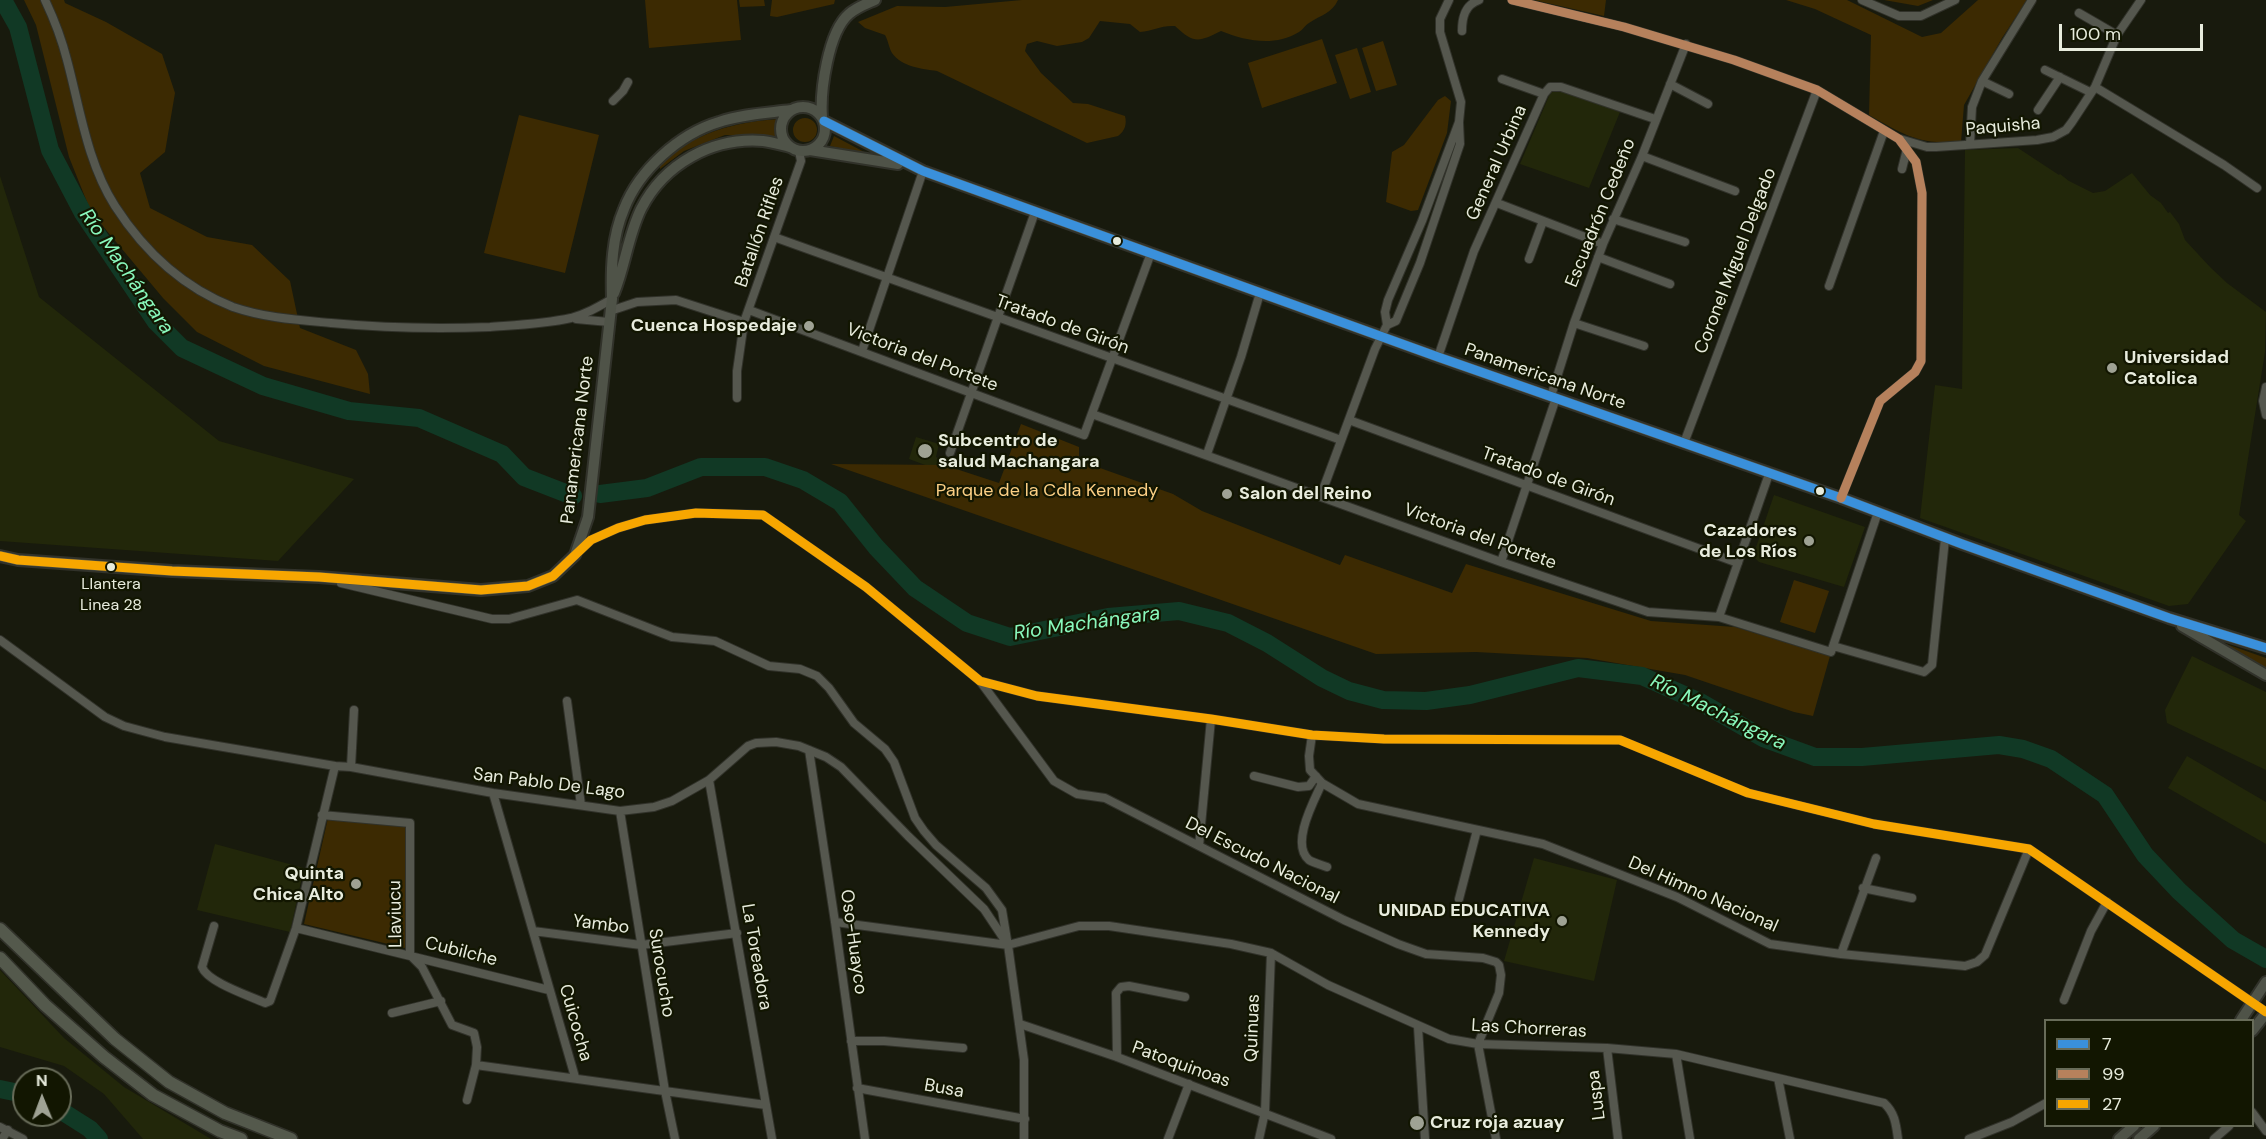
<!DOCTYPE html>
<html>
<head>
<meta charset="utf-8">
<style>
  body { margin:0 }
  #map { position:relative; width:2266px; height:1139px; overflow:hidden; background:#181a0d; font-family:"DM Sans",sans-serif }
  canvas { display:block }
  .legend { position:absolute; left:2044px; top:1019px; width:210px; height:108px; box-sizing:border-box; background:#121601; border:2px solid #686c59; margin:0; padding:8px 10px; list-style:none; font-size:18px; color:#e8ecdd }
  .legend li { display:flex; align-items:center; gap:12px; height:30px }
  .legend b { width:30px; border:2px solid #686c59 }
  .north { position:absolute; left:12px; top:1067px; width:60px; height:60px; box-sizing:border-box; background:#121601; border:2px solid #686c59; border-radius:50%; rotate:359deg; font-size:16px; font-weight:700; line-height:24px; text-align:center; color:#e8ecdd }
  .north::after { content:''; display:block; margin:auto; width:21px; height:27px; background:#9fa294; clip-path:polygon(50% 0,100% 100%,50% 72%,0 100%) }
  .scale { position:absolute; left:2059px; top:24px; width:144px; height:27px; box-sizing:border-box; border:3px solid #e8ecdd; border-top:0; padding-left:8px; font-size:18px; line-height:21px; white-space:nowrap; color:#e8ecdd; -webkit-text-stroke:4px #121601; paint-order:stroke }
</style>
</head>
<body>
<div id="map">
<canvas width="2266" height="1139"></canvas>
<ul class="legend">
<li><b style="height:8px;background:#3a90db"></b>7</li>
<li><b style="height:8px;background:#b6815c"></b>99</li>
<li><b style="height:8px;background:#f7a600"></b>27</li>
</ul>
<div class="north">N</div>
<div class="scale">100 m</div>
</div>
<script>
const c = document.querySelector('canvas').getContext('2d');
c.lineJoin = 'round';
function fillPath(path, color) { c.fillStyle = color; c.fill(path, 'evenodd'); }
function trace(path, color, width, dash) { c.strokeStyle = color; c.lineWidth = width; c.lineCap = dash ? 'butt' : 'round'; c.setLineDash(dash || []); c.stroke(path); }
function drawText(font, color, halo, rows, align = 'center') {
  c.font = font + ' "DM Sans",sans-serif'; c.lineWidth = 4.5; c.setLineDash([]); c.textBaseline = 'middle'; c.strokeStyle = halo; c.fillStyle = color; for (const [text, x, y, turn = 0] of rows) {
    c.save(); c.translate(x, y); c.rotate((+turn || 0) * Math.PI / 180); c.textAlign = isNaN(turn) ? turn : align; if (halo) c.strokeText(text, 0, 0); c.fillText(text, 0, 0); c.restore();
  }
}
fillPath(new Path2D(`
  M 1558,90 L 1620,112 L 1589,188 L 1520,164 L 1549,96 L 1553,91 Z
  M 2018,148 L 2059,175 L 2060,174 L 2069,181 L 2093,193 L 2105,191 L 2132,173 L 2150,195 L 2161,203 L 2168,213 L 2170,212 L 2179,224 L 2185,240 L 2210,267 L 2227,283 L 2266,312 L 2265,352 L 2239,515 L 2246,521 L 2188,604 L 2169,606 L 1920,518 L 1935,385 L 1962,389 L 1965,150 Z
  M 0,176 L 39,297 L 219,441 L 354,479 L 278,561 L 0,541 Z
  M 916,437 L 939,444 L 936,457 L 940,459 L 936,469 L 909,459 Z
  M 1774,495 L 1865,527 L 1844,587 L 1759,562 L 1753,556 Z
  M 2192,656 L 2266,692 L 2266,770 L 2167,723 L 2165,710 Z
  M 2187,756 L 2266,802 L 2266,844 L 2168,788 Z
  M 215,844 L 304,868 L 290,932 L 197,910 Z
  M 1534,858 L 1617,880 L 1594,981 L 1504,961 Z
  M 0,970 L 64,1038 L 124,1087 L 211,1139 L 143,1139 L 104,1094 L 64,1066 L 0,1047 Z`), '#22270a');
fillPath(new Path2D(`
  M 24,0 L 64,0 L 65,3 L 106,22 L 162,54 L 175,93 L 165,152 L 140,173 L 150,208 L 207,237 L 252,245 L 290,281 L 300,328 L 356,350 L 368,374 L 370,394 L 264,366 L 197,332 L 163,298 L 91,212 L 69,157 L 36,25 Z
  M 645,0 L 737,0 L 741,40 L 649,48 Z
  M 739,0 L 764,0 L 765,6 L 740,7 Z
  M 772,0 L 835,0 L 834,4 L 777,17 L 770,16 Z
  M 1022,0 L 1338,0 C 1332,13 1321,15 1309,23 C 1305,25 1303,30 1299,32 C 1274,47 1246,41 1221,31 C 1199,42 1194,44 1175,26 C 1161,25 1153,31 1140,32 L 1130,24 L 1100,21 L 1089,38 L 1082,42 L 1057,46 L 1037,41 L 1027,44 L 1025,51 L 1041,73 L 1073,103 L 1088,104 L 1125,116 C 1127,124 1125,131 1118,136 L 1087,143 L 937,71 C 922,69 902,67 892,53 C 889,48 888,40 885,35 L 865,28 L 858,22 L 897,6 L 945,7 Z
  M 1534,0 L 1606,0 L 1604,16 Z
  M 1786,0 L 1847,0 L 1922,37 L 1941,33 L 1978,0 L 2027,0 L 2002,38 L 1964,105 L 1961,142 C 1920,145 1904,135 1869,115 L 1871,35 L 1815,9 Z
  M 1884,0 L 1933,0 L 1918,6 Z
  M 1322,39 L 1337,83 L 1262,108 L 1248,63 Z
  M 1383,41 L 1397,85 L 1376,91 L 1362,48 Z
  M 1357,48 L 1371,92 L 1350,99 L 1335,55 Z
  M 1445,96 L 1451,101 L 1447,133 L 1418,210 L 1411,211 L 1386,202 L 1392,152 L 1404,145 L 1438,100 Z
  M 519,115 L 599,135 L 565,273 L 484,253 Z
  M793 130a12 12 0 1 1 24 0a12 12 0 1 1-24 0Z
  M 779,119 L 777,137 L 725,135 L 684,151 L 660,169 L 660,164 C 694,133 733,122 779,119 Z
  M 834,136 L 868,154 L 830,146 Z
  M 1021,424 L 1079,447 L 1079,458 L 1086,463 L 1173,494 L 1202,511 L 1340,565 L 1345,555 L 1452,593 L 1466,564 L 1651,621 L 1735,627 L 1830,656 L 1813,716 L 1794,712 L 1685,675 L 1587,658 L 1476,652 L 1376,654 L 831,464 L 944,465 L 999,483 Z
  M 1794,580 L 1829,591 L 1815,633 L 1780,622 Z
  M 2226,644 L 2266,658 L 2266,669 L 2226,646 Z
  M 328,818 L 409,825 L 405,948 L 304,924 Z`), '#3c2a02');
trace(new Path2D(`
  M 3,0 L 18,27 L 50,150 L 83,213 L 156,322 L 182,348 L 263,386 L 349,411 L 419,418 L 502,454 L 524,477 L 573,496
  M 600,494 L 647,488 L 701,467 L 765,467 L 803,480 L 840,502 L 876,547 L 915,588 L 967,623 L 1010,637 L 1108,617 L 1179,611 L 1228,623 L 1267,643 L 1322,678 L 1349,691 L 1383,700 L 1426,701 L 1470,695 L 1578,668 L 1642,676 L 1702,703 L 1763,738 L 1815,757 L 1862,757 L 1999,745 L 2023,749 L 2051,759 L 2105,795 L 2145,855 L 2179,891 L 2233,940 L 2266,959
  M 0,1089 L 24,1094
  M 60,1110 L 90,1129 L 99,1139`), '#113925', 18);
const street = new Path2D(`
  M 45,0 C 54,19 62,40 67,60 C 80,108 87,162 115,206 C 144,251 182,287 233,307 C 265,318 298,320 331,323 C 385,328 436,329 490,327 C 517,325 544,324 571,318 C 586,314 598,307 612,299
  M 1512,0 L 1624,27 L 1734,60 L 1817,90 L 1899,139 L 1916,162 L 1922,193 L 1921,361 L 1915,372 L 1880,401 L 1841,498
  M 1862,0 L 1899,16 L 1921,16 L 1955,0
  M 2079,13 L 2117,35
  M 1462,31 C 1462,17 1465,5 1479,0
  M 2045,70 L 2090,92
  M 1502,79 L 1544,94
  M 1982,81 L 2009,94
  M 1670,84 L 1708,104
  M 2095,87 L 2224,165 L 2257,188
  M 613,101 L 623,91 L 628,82
  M 2038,110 L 2060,77
  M 1900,139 L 1927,147 L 1936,147 L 2037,140 L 2053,137 L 2066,130 L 2072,122 L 2095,87 L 2117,35 L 2141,0
  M 1970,144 L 1972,107 L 1982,81 L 2032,0
  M 1642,156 L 1735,191
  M 1902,169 L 1907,149
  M 1497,203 L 1603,244
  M 1613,219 L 1685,242
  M 774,237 L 1341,440
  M 1598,257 L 1670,284
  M 1529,259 L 1543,221
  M 1829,286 L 1884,131
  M 749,310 L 1084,435 L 1151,253
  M 610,311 L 637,302 L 676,300 L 744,322
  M 576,319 L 609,322
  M 1574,323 L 1644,346
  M 1387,325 L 1396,321 L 1420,263 L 1460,144 L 1459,122 L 1461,102 L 1440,32 L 1440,19 L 1449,0
  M 862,351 L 923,171
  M 1438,357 L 1474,251 L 1544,94 L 1550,87 L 1561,87 L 1655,119
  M 2266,387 L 2263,401 L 2266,415
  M 1551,396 L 1574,323 L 1603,244 L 1642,156 L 1686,44
  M 737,398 L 737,371 L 744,322 L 801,161 L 799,151
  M 1092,414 L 1501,562 L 1648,612 L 1719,617 L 1831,652 L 1878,512
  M 1349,420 L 1738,563
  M 1684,443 L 1817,90
  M 950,453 L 1035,212
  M 1207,454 L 1241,357 L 1260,293
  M 1321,495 L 1375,349 L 1387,325 L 1385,312 L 1388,300 L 1422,221 L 1459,122
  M 576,554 L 591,540 L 618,528 L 645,520 L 696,513 L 763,515 L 866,587 L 980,681 L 1037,696 L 1211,719 L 1312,735 L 1384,739 L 1620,740 L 1748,793 L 1874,824 L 2029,849 L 2266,1012
  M 1501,562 L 1556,398
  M 341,583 L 492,619 L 509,619 L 577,600 L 672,637 L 715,641 L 769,666 L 800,669 L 817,676 L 829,688 L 854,723 L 885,749 L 894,762 L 915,818 L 924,831 L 936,845 L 986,888 L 1002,910 L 1007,940
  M 1719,617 L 1769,474
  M 0,640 L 105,717 L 124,726 L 165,737 L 335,766 L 351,767 L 493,793 L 620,811 L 654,807 L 672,801 L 709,780 L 748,746 L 756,743 L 776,742 L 799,746 L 826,757 L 841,767 L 908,836 L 984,909 L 1008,945 L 1024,1060 L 1024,1139
  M 1833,646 L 1924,672 L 1932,665 L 1945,539
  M 980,681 L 1054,781 L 1077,794 L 1105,798 L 1344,920 L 1398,944 L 1426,954 L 1483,958 L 1496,962 L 1499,965 L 1501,975 L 1499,993 L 1478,1044 L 1496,1139
  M 567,701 L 581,805
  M 1312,735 L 1309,756 L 1310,770 L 1322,783 L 1358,804 L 1543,844 L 1677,897 L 1770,944 L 1841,954 L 1965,966 L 1977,962 L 1985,955 L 2029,849
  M 809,750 L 835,922 L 865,1139
  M 351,767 L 354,710
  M 1254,776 L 1298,787 L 1309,786 L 1316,776
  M 709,780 L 772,1139
  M 1322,783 C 1314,801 1290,844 1309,860 C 1314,863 1322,865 1327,867
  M 493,793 L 575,1077
  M 620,811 L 665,1091 L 675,1139
  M 322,815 L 410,823 L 410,955 L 422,967 L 452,1025 L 474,1033 L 477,1047 L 476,1065 L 766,1105
  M 1199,846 L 1211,719
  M 1863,888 L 1912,898
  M 1459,899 L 1477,830
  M 835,922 L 1008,945 L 1079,926 L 1109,926 L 1231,944 L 1271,953 L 1328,985 L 1449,1039 L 1478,1044 L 1607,1048 L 1676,1054 L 1884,1103 C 1895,1113 1896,1124 1898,1139
  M 214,926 L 202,967 C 207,982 250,996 265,1003 L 270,1001 L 296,928 L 335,766
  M 296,928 L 549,990
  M 533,931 L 641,945 L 737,933
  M 1841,954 L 1876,858
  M 2064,1000 L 2091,931 L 2107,902
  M 392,1013 L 441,1001
  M 1020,1024 L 1117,1057 L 1331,1139
  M 1418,1027 L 1425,1139
  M 851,1041 L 884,1041 L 963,1048
  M 1607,1048 L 1618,1139
  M 1676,1054 L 1690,1139
  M 1117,1057 L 1116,993 L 1121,987 L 1129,986 L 1185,997
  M 1778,1078 L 1790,1139
  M 857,1088 L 1025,1119
  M 467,1100 L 476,1065
  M 2252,1112 L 2266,1131
  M 0,1127 L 23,1139
  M 2,1139 L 8,1130
  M 1168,1139 L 1189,1084
  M 1259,1139 L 1265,1112 L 1271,953
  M 1969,1139 L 2012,1122 L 2046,1103
  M 2214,1139 L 2229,1126`);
const secondary = new Path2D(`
  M781 129a22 22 0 1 1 44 0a22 22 0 1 1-44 0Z
  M 822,118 C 820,91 828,32 849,14 C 857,7 866,4 875,0
  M 824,121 L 923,171 L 1438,357 L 1841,498 L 1962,544 L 2169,618 L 2266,648
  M 810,150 L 898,164
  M 614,293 C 625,266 628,236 641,209 C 664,164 712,137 763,141 C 772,142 781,145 790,147
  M 0,556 L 18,560 L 172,571 L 319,577 L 481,590 L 528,586 L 553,576 L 575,555 L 588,517 L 612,299 C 611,268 612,237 624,209 C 639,170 679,134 719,122 C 742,114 768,113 791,110
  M 2182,626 L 2266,675
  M 2241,1020 L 2266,982
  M 2252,1031 L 2266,1013
  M 2119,1139 L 2134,1126
  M 2139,1139 L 2154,1126`);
const primary = new Path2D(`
  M 0,929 L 115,1039 L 169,1082 L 225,1113 L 291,1139
  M 0,958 L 45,1005 L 104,1057 L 153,1095 L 220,1131 L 241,1139`);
trace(street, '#31322a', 10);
trace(secondary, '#31322a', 14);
trace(primary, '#31322a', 15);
trace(street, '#55574e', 8);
trace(secondary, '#4f5348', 10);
trace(primary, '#54594c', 12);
trace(new Path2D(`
  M 824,121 L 923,171 L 1438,357 L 1841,498 L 1962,544 L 2169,618 L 2266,648`), '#3a90db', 9);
trace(new Path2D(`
  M 1512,0 L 1624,27 L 1734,60 L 1817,90 L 1899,139 L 1916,162 L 1922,193 L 1921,361 L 1915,372 L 1880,401 L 1841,498`), '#b6815c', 9);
trace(new Path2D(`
  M 0,556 L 18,560 L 172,571 L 319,577 L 481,590 L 528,586 L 553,576 L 591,540 L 618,528 L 645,520 L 696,513 L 763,515 L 866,587 L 980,681 L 1037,696 L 1211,719 L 1312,735 L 1384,739 L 1620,740 L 1748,793 L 1874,824 L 2029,849 L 2266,1012`), '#f7a600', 9);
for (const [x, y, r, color] of [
  [1117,241,5,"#e8ecdd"],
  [809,326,6,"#9fa294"],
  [2112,368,6,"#9fa294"],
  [925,451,8,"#9fa294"],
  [1820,491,5,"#e8ecdd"],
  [1227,494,6,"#9fa294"],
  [1809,541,6,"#9fa294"],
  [111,567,5,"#e8ecdd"],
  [356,884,6,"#9fa294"],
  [1562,921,6,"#9fa294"],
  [1417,1123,8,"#9fa294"]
]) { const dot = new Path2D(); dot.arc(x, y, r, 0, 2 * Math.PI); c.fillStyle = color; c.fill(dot); trace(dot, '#121601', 2); }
drawText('16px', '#e8ecdd', '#121601', [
  ["Llantera",111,585],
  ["Linea 28",111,606]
]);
drawText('18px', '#e8ecdd', '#121601', [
  ["Paquisha",2003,127,-5],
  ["General Urbina",1497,163,-66],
  ["Escuadrón Cedeño",1601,213,-68],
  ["Batallón Rifles",760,232,-71],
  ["Coronel Miguel Delgado",1736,261,-69],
  ["Tratado de Girón",1062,325,20],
  ["Victoria del Portete",922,358,21],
  ["Panamericana Norte",1545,377,19],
  ["Panamericana Norte",578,440,-83],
  ["Tratado de Girón",1548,477,20],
  ["Victoria del Portete",1480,537,20],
  ["San Pablo De Lago",549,784,7],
  ["Del Escudo Nacional",1262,861,27],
  ["Del Himno Nacional",1703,895,24],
  ["Llaviucu",396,914,-91],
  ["Yambo",601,925,7],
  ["Oso-Huayco",853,942,82],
  ["Cubilche",461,952,14],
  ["La Toreadora",756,957,80],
  ["Surocucho",661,973,81],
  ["Cuicocha",575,1023,74],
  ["Quinuas",1253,1028,-88],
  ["Las Chorreras",1529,1029,3],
  ["Patoquinoas",1181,1065,20],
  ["Busa",944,1089,10],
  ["Luspa",1597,1095,-97]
]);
drawText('bold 18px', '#e8ecdd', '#121601', [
  ["Cuenca Hospedaje",797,326],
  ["Universidad",2124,358,"left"],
  ["Catolica",2124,379,"left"],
  ["Subcentro de",938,441,"left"],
  ["salud Machangara",938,462,"left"],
  ["Salon del Reino",1239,494,"left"],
  ["Cazadores",1797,531],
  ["de Los Ríos",1797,552],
  ["Quinta",344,874],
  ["Chica Alto",344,895],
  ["UNIDAD EDUCATIVA",1550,911],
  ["Kennedy",1550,932],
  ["Cruz roja azuay",1430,1123,"left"]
], 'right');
drawText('18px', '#fccf84', '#121601', [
  ["Parque de la Cdla Kennedy",1047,491]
]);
drawText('italic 20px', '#89f8bc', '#121601', [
  ["Río Machángara",126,272,55],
  ["Río Machángara",1087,624,-8],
  ["Río Machángara",1718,713,26]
]);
</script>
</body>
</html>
